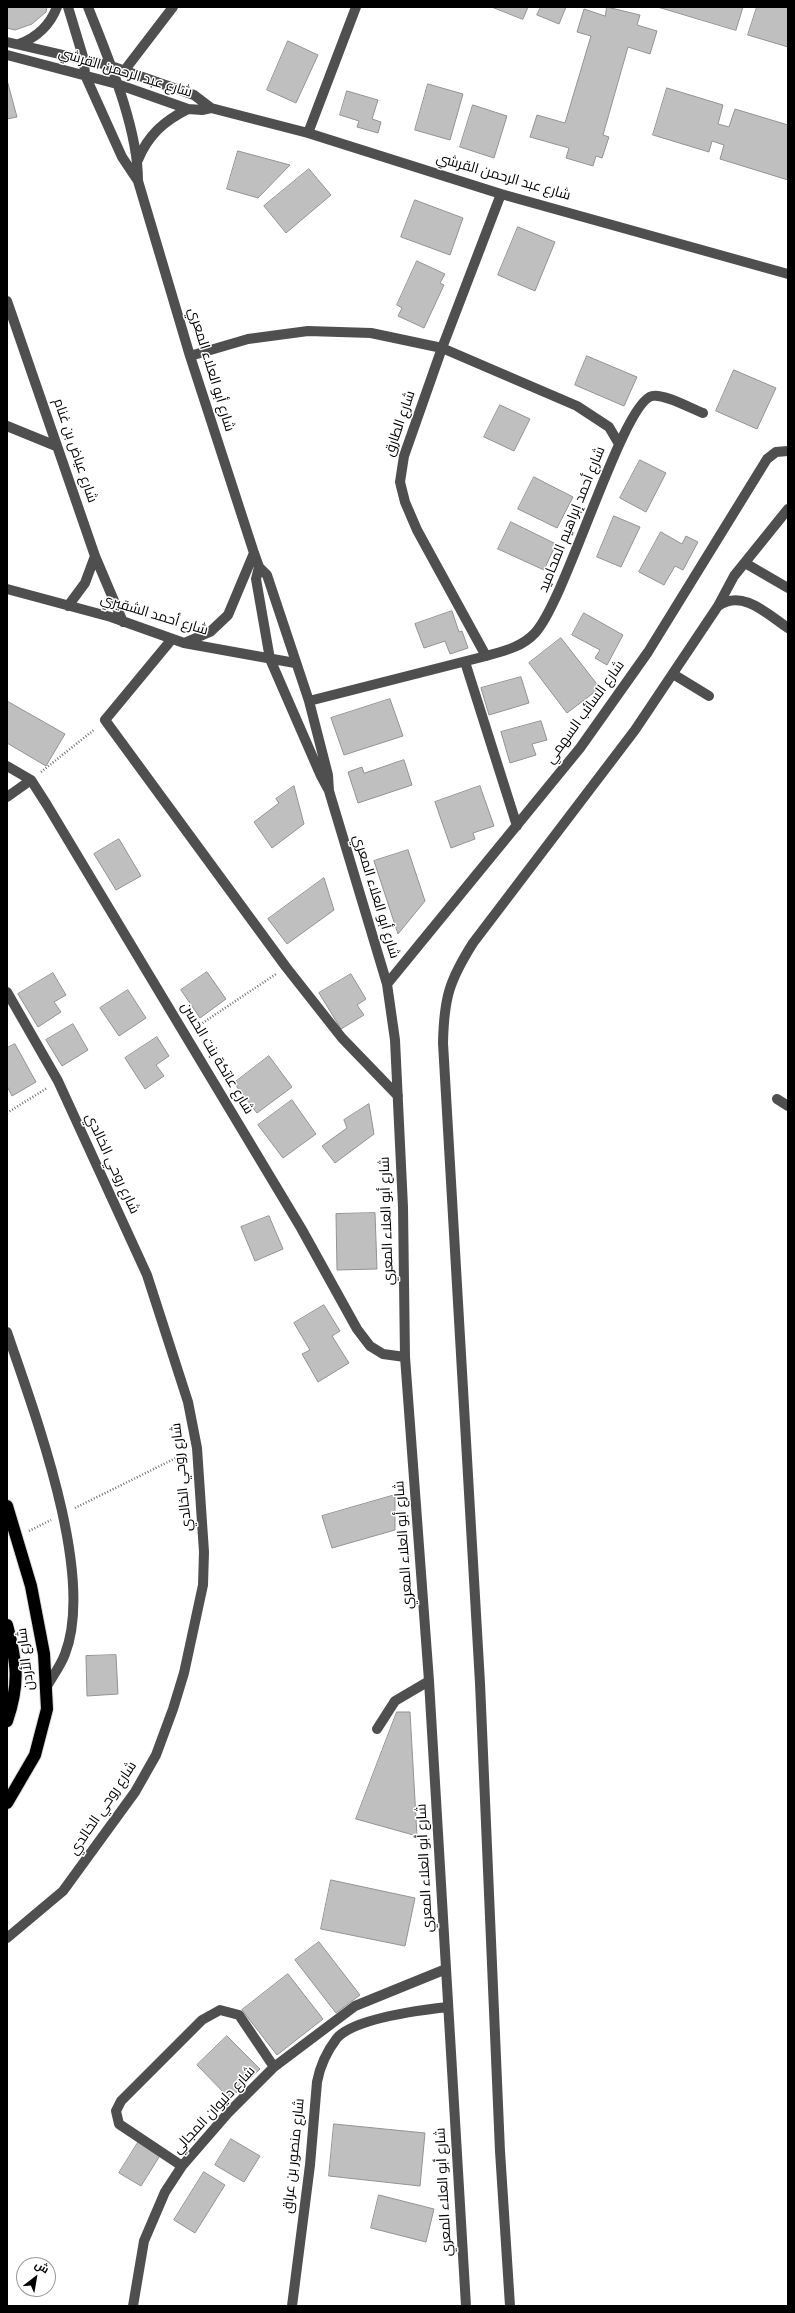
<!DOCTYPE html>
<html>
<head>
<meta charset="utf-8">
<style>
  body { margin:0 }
  #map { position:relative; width:795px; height:2313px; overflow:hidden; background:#fff; font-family:Overpass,Cairo,sans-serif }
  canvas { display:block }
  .frame { position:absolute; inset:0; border:8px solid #000; pointer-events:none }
  .north { position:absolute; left:16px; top:2257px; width:40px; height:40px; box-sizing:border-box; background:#fff; border:1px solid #999; border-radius:50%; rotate:31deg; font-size:11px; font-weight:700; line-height:16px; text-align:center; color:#000 }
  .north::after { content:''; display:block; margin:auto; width:14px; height:18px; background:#000; clip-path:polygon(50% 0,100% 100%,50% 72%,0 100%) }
</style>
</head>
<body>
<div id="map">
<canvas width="795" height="2313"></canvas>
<div class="frame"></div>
<div class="north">ش</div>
</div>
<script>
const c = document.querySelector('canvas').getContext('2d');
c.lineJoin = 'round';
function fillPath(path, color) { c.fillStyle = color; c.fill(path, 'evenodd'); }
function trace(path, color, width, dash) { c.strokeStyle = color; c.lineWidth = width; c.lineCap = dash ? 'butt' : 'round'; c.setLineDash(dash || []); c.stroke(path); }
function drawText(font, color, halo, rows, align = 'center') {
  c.font = font + ' Overpass,Cairo,sans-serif'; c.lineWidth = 3; c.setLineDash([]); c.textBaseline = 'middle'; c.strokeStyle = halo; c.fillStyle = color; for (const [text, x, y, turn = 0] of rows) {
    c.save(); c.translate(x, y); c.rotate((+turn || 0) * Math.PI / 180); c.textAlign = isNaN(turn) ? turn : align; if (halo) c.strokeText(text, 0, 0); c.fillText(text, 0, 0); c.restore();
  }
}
const building = new Path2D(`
  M 7,7 L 47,7 L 46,12 L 32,24 L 15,30 L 7,28 Z
  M 492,7 L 528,7 L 523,19 Z
  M 541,7 L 566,7 L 559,24 L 537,15 Z
  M 607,7 L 640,15 L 637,25 L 657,31 L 650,54 L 628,47 L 603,135 L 609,137 L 602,158 L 596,156 L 593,166 L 566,158 L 569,148 L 530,137 L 537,115 L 565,123 L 591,36 L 577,32 L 584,9 L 605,16 Z
  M 658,7 L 743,7 L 736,30 Z
  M 757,7 L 788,7 L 788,47 L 748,35 Z
  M 288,41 L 318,55 L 296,103 L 267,90 Z
  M 7,80 L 17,117 L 7,119 Z
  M 428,84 L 463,94 L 450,140 L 415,130 Z
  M 667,88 L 723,105 L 718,124 L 729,127 L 735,109 L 788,125 L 788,180 L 720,159 L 724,145 L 712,141 L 709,152 L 653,135 Z
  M 347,91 L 378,100 L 372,119 L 381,122 L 378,133 L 357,127 L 359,121 L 340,115 Z
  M 473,105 L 507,116 L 494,158 L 460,147 Z
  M 238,151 L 290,165 L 258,198 L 227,189 Z
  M 309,169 L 331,195 L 286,233 L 264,206 Z
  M 415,200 L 463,218 L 450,255 L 401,237 Z
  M 518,227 L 555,242 L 535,291 L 498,275 Z
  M 417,261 L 445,274 L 440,283 L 444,285 L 424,328 L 398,316 L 402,308 L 397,305 Z
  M 587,356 L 637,377 L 624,406 L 575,385 Z
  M 734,370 L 776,388 L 757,429 L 716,411 Z
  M 500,405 L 530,419 L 514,451 L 484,437 Z
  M 640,460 L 666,473 L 646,512 L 620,498 Z
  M 534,477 L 573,497 L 557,528 L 518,509 Z
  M 614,516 L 640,527 L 621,567 L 597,557 Z
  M 511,522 L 556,544 L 544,570 L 498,549 Z
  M 661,532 L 682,544 L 686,536 L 698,542 L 683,570 L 675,566 L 664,585 L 639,572 Z
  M 452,611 L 459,632 L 462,631 L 468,648 L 450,654 L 445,641 L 424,648 L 415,624 Z
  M 584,613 L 623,635 L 607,665 L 595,658 L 600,650 L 572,635 Z
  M 561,638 L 600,688 L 567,713 L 529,663 Z
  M 521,677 L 529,703 L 489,715 L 481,688 Z
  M 390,699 L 403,736 L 344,755 L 331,718 Z
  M 7,701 L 65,734 L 46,766 L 7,743 Z
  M 541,721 L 547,740 L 532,744 L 536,755 L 510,763 L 501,732 Z
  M 404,760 L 412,785 L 358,803 L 348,772 L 362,767 L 364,773 Z
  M 294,786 L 304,824 L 272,848 L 254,822 L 279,803 L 276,799 Z
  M 480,786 L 494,826 L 473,833 L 475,839 L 451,848 L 435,802 Z
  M 119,839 L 141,876 L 116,890 L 94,854 Z
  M 408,850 L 425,901 L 398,934 L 374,861 Z
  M 324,878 L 334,910 L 287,944 L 268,919 Z
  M 207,972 L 226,999 L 200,1018 L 181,990 Z
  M 53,973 L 66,995 L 54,1002 L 61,1012 L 38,1027 L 18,994 Z
  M 351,974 L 366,999 L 357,1005 L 364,1015 L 341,1029 L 319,993 Z
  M 128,990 L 146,1018 L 119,1036 L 100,1008 Z
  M 73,1024 L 88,1050 L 62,1066 L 46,1040 Z
  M 157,1037 L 169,1056 L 156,1065 L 164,1076 L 145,1089 L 125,1058 Z
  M 15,1044 L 36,1082 L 12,1096 L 7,1086 L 7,1048 Z
  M 269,1056 L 292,1087 L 257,1113 L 234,1083 Z
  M 292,1100 L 316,1134 L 283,1158 L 258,1125 Z
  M 369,1104 L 374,1134 L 335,1163 L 322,1146 L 347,1128 L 344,1120 Z
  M 375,1213 L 377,1269 L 337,1270 L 336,1214 Z
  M 269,1216 L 283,1249 L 255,1261 L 241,1227 Z
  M 324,1305 L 340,1331 L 332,1336 L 349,1363 L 318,1382 L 302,1354 L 310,1350 L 294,1323 Z
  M 395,1495 L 395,1530 L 332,1548 L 322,1516 Z
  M 116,1655 L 118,1694 L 87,1696 L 86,1656 Z
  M 397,1712 L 410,1712 L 417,1836 L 356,1819 Z
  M 331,1880 L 415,1898 L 405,1946 L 321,1929 Z
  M 319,1942 L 360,1995 L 336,2013 L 295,1960 Z
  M 288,1974 L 323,2019 L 277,2055 L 242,2010 Z
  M 227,2036 L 260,2069 L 230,2099 L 197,2065 Z
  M 334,2124 L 425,2133 L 420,2186 L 329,2176 Z
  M 231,2139 L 260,2156 L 244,2182 L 215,2165 Z
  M 139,2141 L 161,2154 L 141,2186 L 119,2173 Z
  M 204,2172 L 225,2185 L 195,2233 L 174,2220 Z
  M 379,2195 L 434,2209 L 426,2242 L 371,2228 Z`);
fillPath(building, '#bfbfbf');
trace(building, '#939393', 1);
const highway = new Path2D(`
  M 7,1506 L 31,1586 L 44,1654 L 47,1709 L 35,1755 L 7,1803
  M 7,1625 C 17,1663 20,1683 7,1721`);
trace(highway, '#dbdbdb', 14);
trace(new Path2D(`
  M 41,772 L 95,729
  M 195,1028 L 276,974
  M 7,1113 L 47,1088
  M 75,1508 L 184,1454
  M 29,1531 L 51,1520`), '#717171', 2.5, [1, 2]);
trace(new Path2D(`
  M 68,7 L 84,60 L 85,75 L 122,157 L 138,181
  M 88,7 C 108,58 138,127 138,181 L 190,356 L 254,553 L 259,567 L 267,575 L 309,701 L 328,775 L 329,791 L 387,984 L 395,1040 L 403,1207 L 405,1357 L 429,1681 L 466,2306
  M 7,42 L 111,66 L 194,95 L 211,108 L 308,133 L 501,194 L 788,274
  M 19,44 C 38,37 50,25 57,7
  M 7,55 L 117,84 L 188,109 L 202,110 L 211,108
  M 124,71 L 173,7
  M 308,133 L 356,7
  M 138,160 C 148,135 164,121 188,109
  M 7,301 L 95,556 L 85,583 L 68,606
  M 190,356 L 248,339 L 308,331 L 371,333 L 442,348 L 577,406 L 609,427 L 619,444
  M 7,426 L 56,446
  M 95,556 L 123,622
  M 745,563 L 788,588
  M 259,567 L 256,579 L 270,659 L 321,776 L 328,789
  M 7,589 L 111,617 L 184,643 L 295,663
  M 718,606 L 734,576 L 788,509
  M 172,639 L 105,720 L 286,967 L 342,1038 L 398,1096
  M 184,643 L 210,632 L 228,615 L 254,553
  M 486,656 L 417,530 L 405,502 L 400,482 L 404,456 L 442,348 L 501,194
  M 465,662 L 517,826
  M 673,674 L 709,696
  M 309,701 L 486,656 C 504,651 522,647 535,633 C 567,598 622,403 652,396 C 664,393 692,409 703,413
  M 7,766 L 31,780 L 47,805 L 301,1228 L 357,1329 L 370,1346 L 383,1354 L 405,1357
  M 7,797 L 31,780
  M 387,984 L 580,748 L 648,652 L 767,459 L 776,452 L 788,451
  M 7,992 L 58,1081 L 147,1275 L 188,1402 L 197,1448 L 204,1552 L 203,1585 L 184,1673 L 173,1709 L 156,1755 L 135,1792 L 63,1891 L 7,1938
  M 777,1099 L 788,1106
  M 7,1332 C 34,1412 96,1574 65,1654 C 61,1665 53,1676 47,1686
  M 377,1729 L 395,1701 L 429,1681
  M 182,2166 L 119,2124 L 116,2111 L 121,2101 L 202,2020 L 220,2010 L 239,2015 L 274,2067
  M 133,2306 L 144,2241 L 165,2192 L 182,2166 L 228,2113 L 274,2067 L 355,2006 L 446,1969
  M 292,2306 L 310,2165 L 317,2082 C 320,2066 327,2051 337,2038 C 355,2018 421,2010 448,2007
  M 510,2306 L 500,2151 L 480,1683 L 443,1043 C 444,998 449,981 473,943 L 635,730 L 718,606 C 743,589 767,614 788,628`), '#4f4f4f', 10);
trace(highway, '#000', 12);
drawText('14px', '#000', '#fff', [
  ["شارع عبد الرحمن القرشي",125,74,17],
  ["شارع عبد الرحمن القرشي",503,178,16],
  ["شارع أبو العلاء المعري",210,370,73],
  ["شارع الطارق",401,424,-71],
  ["شارع عياض بن غنام",74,451,71],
  ["شارع أحمد إبراهيم المحاميد",573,520,-68],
  ["شارع أحمد الشقيري",154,616,17],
  ["شارع السائب السهمي",586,713,-54],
  ["شارع أبو العلاء المعري",375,897,73],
  ["شارع عاتكة بنت الحسن",216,1059,59],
  ["شارع روحي الخالدي",111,1164,65],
  ["شارع أبو العلاء المعري",388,1221,-92],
  ["شارع روحي الخالدي",183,1477,-96],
  ["شارع أبو العلاء المعري",405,1545,-94],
  ["شارع الأردن",27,1659,-97],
  ["شارع روحي الخالدي",104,1809,-56],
  ["شارع أبو العلاء المعري",426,1868,-93],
  ["شارع دليوان المجالي",215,2111,-47],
  ["شارع منصور بن عراق",295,2156,-84],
  ["شارع أبو العلاء المعري",445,2192,-93]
]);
</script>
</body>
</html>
